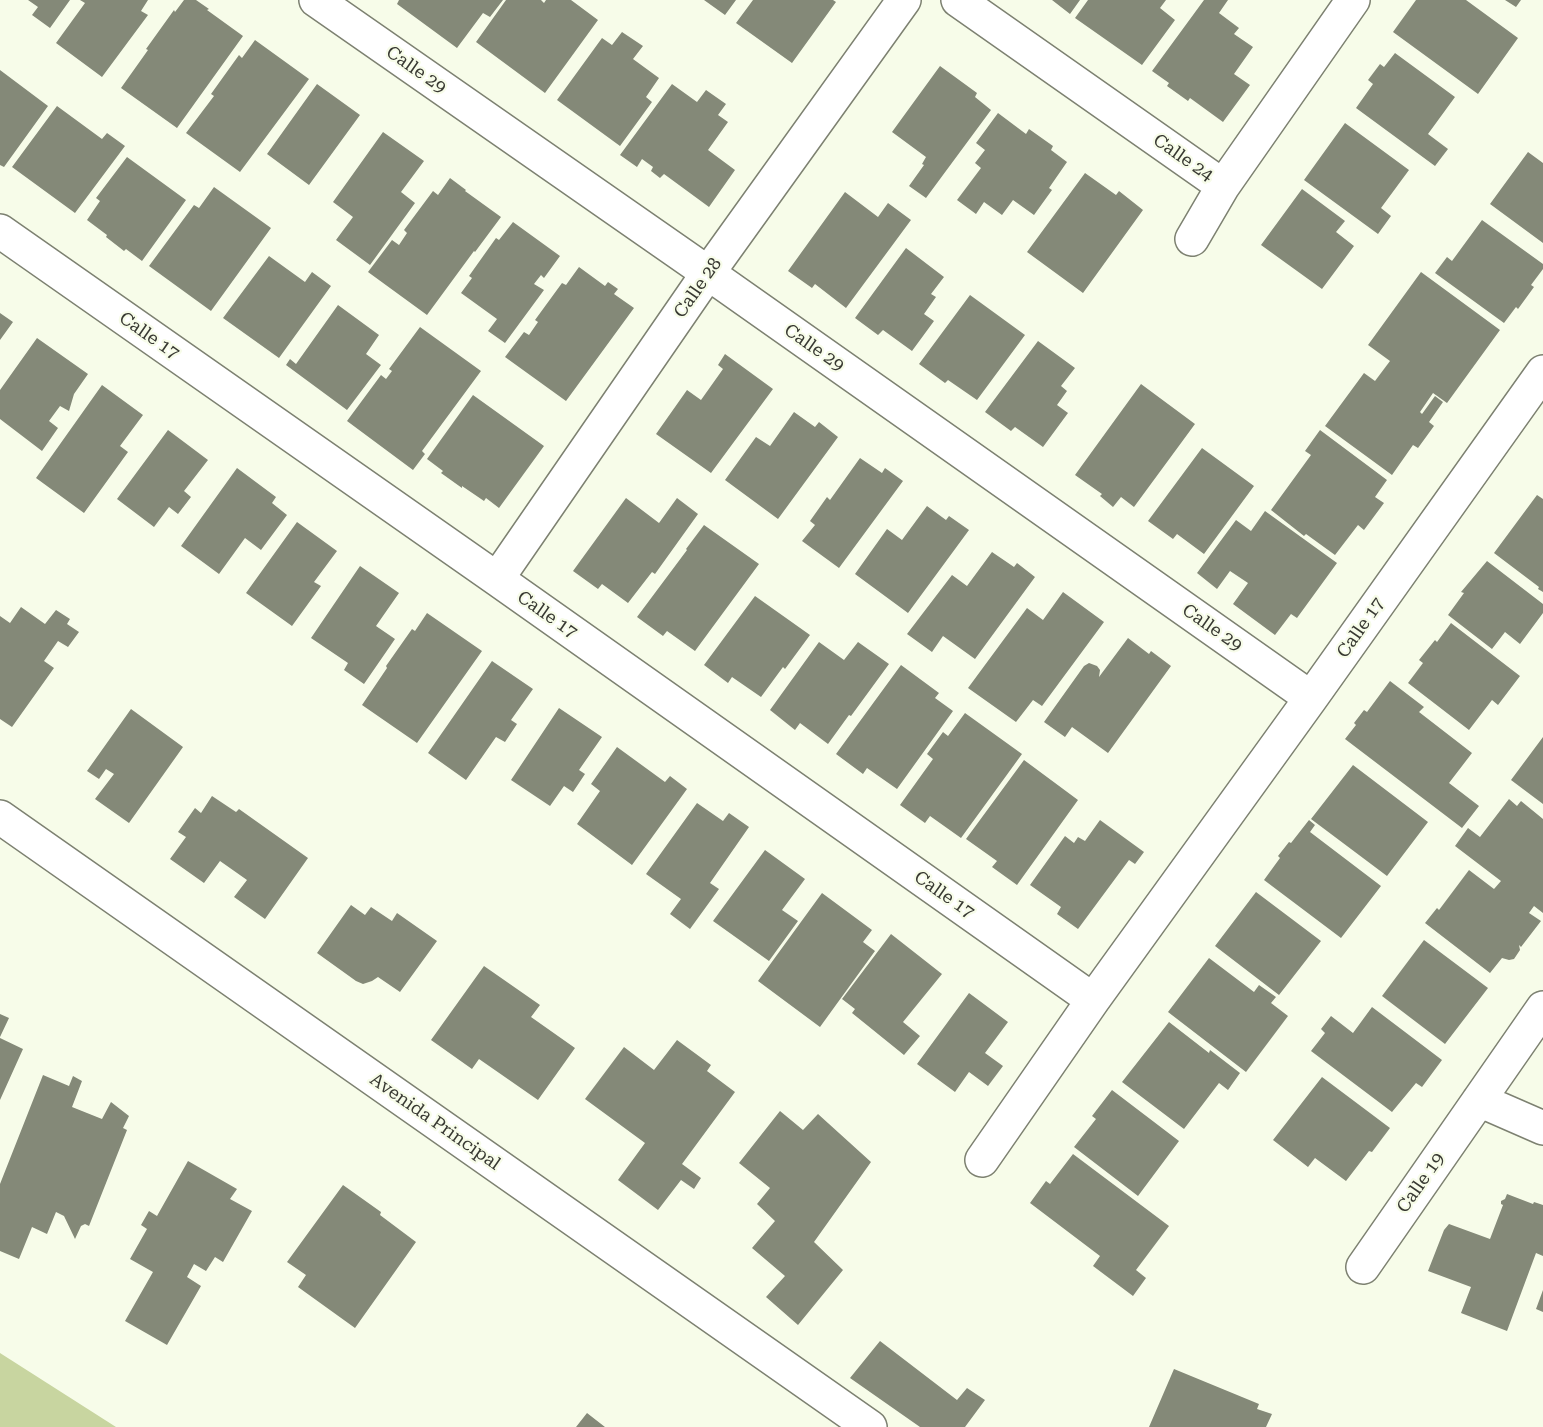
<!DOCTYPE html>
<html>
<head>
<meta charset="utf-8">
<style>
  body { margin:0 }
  canvas { display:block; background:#f7fce9 }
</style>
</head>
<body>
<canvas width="1543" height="1427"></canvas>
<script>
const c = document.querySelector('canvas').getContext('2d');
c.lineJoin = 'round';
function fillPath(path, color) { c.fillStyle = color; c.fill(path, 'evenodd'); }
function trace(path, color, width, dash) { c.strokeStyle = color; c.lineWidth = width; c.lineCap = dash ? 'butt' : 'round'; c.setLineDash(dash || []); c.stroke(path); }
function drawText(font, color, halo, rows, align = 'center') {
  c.font = font + ' "Roboto Serif",serif'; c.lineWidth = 4.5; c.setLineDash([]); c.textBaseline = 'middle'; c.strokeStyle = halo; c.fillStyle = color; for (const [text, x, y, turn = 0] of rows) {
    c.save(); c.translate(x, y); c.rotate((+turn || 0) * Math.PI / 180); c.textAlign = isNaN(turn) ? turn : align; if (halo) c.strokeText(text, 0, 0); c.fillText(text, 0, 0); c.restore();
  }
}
fillPath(new Path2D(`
  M 0,1353 L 116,1427 L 0,1427 Z`), '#c8d5a0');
fillPath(new Path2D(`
  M 28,0 L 70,0 L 50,28 L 32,15 L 38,7 Z
  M 80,0 L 148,0 L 141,11 L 148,15 L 102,77 L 56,43 L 85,3 Z
  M 184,0 L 196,0 L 209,9 L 207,10 L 243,36 L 177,128 L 121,88 L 148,50 L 146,49 L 174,10 L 175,12 Z
  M 399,0 L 503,0 L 490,17 L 483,13 L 457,48 L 397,4 Z
  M 506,0 L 541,0 L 544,3 L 546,0 L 571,0 L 598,20 L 545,93 L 476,42 Z
  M 704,0 L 736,0 L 725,15 Z
  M 753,0 L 833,0 L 836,2 L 792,63 L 736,23 Z
  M 1052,0 L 1080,0 L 1070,14 Z
  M 1088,0 L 1166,0 L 1160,8 L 1175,20 L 1142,65 L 1075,18 Z
  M 1204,0 L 1228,0 L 1219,13 L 1239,28 L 1234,34 L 1253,47 L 1234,74 L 1250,85 L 1223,122 L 1190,98 L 1188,101 L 1167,86 L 1169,83 L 1152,71 Z
  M 1416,0 L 1466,0 L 1518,38 L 1478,94 L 1393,32 Z
  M 1505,0 L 1521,0 L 1516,7 Z
  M 622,32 L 643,46 L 633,59 L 659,78 L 646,97 L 652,102 L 620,146 L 557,100 L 602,38 L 612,45 Z
  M 255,40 L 309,79 L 240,172 L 186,133 L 214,96 L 211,94 L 239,55 L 242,58 Z
  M 1395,53 L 1455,97 L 1428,134 L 1448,149 L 1435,166 L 1356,108 L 1373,84 L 1368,80 L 1380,64 L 1384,67 Z
  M 940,66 L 977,93 L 975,97 L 991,110 L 926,198 L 909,186 L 924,165 L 922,164 L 926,157 L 892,132 Z
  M 0,70 L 48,106 L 4,167 L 0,165 Z
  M 317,84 L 360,115 L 309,185 L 267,154 Z
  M 672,84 L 697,102 L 706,90 L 726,104 L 718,115 L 728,122 L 708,150 L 735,170 L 709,207 L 664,174 L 660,178 L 651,171 L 653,167 L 642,159 L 637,167 L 620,155 Z
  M 57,106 L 102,139 L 107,133 L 125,146 L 75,213 L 12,167 Z
  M 998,113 L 1026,134 L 1029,129 L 1053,146 L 1051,150 L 1067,162 L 1049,188 L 1052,190 L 1034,215 L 1013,200 L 1002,215 L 984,202 L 976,214 L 957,200 L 981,168 L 975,163 L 985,150 L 976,143 Z
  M 1345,123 L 1409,170 L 1381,208 L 1391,216 L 1378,234 L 1304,180 Z
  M 383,132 L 424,161 L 401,192 L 415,203 L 370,265 L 336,240 L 353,217 L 333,202 Z
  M 1528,152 L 1543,163 L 1543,243 L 1490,204 Z
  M 127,157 L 186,200 L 142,261 L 126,249 L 124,251 L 106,237 L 107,235 L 87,220 L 100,201 L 96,198 Z
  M 1085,173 L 1116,195 L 1119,191 L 1143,210 L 1083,293 L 1027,252 Z
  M 450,178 L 466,190 L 465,191 L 501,217 L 475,252 L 474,251 L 427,315 L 368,272 L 392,240 L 399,245 L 407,233 L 404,230 L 433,191 L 438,195 Z
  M 214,187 L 271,228 L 211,311 L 149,266 L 194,205 L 199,208 Z
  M 1302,189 L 1345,221 L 1336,232 L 1354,246 L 1322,289 L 1261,245 Z
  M 845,192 L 878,217 L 888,203 L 911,220 L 846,308 L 815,284 L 812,288 L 788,271 Z
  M 1482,220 L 1543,264 L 1543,269 L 1531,285 L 1534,287 L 1518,309 L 1516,307 L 1504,323 L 1435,273 L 1447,257 L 1452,261 Z
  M 513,222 L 560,256 L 544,278 L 541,275 L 534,284 L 544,290 L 505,343 L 488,331 L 497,319 L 461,293 L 472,278 L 469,276 L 496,238 L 499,240 Z
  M 906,248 L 944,277 L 931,294 L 936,297 L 924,314 L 934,321 L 912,351 L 883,330 L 878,335 L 855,318 Z
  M 269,256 L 305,282 L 312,272 L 331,286 L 279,358 L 223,318 Z
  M 579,267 L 605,286 L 608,282 L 618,289 L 614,294 L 634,308 L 566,401 L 505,357 L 524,332 L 529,335 L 538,322 L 535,320 L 562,283 L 566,285 Z
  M 1421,272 L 1500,330 L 1447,403 L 1433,393 L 1420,412 L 1422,414 L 1435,396 L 1443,402 L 1429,422 L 1434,426 L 1418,448 L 1413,445 L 1392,475 L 1325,426 L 1364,373 L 1375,381 L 1390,361 L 1368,345 Z
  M 970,295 L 1025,335 L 977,400 L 948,380 L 945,383 L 919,364 Z
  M 338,305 L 379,335 L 366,354 L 381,365 L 347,410 L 286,365 L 290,359 L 296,364 Z
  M 0,313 L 13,322 L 0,340 Z
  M 420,327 L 481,371 L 422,451 L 425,454 L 413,470 L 347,421 L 381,375 L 386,379 L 392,371 L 389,369 Z
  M 37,338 L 88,374 L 74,394 L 69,411 L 60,406 L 49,421 L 58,428 L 42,451 L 0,419 L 0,390 Z
  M 1038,341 L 1075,368 L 1061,386 L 1067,391 L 1057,405 L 1068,413 L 1043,447 L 1015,427 L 1011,431 L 985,412 Z
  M 725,354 L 773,389 L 711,473 L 656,434 L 687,390 L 701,400 L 723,369 L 718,365 Z
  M 1141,384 L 1195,424 L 1134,507 L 1121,497 L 1113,507 L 1100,496 L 1102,494 L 1075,475 Z
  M 102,385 L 143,415 L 120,446 L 128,452 L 84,513 L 36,478 Z
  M 473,395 L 544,446 L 499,508 L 486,498 L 484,501 L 462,486 L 462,488 L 441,473 L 443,471 L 427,459 Z
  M 794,412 L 815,427 L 819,422 L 838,437 L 778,519 L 725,480 L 756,437 L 770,446 Z
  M 168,430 L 208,460 L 184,491 L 191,497 L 178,514 L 169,507 L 154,527 L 117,499 Z
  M 1320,430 L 1387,480 L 1375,497 L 1384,503 L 1364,530 L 1358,525 L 1335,555 L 1306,534 L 1304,536 L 1271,510 L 1311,455 L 1305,451 Z
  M 1202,448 L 1254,486 L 1204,554 L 1177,534 L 1173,539 L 1148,521 Z
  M 860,458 L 882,473 L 885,468 L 903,481 L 839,568 L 802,541 L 815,525 L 810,521 L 827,497 L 830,500 Z
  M 237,468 L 276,497 L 272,503 L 287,515 L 261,550 L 245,538 L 219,574 L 181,546 Z
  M 1537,495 L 1543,499 L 1543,592 L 1538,589 L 1539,587 L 1494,553 Z
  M 626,498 L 659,523 L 677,498 L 698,514 L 655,574 L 652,572 L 628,603 L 602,584 L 598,589 L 573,571 Z
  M 927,506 L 946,520 L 949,516 L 969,530 L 908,613 L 855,574 L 887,529 L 902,540 Z
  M 1265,511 L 1337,563 L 1297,618 L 1291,614 L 1275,635 L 1233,604 L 1248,583 L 1230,571 L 1217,589 L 1197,573 L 1236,520 L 1251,531 Z
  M 297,522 L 337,551 L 314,582 L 321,586 L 292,626 L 246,593 Z
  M 704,525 L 759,564 L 695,651 L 667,631 L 663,636 L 637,617 L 687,550 L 686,549 Z
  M 992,552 L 1014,567 L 1017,563 L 1035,577 L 975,659 L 943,636 L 932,652 L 907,634 L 952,575 L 967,586 Z
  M 1487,561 L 1543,604 L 1543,613 L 1520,644 L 1505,632 L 1492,649 L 1448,615 L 1464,593 L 1461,592 Z
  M 360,566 L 399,593 L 376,626 L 395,639 L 364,684 L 344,670 L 348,663 L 311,638 Z
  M 1063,592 L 1104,622 L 1042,706 L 1033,700 L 1016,722 L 968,688 L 1027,608 L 1043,620 Z
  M 755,596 L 810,635 L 785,669 L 783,667 L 761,697 L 732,677 L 728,683 L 704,665 Z
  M 21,607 L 45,624 L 56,610 L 70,619 L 67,624 L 79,632 L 68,647 L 58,641 L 44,661 L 54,668 L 12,727 L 0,719 L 0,616 L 10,623 Z
  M 427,613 L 482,651 L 417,743 L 362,705 L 387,668 L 386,666 L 412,629 L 415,631 Z
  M 1451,623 L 1520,676 L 1498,705 L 1492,700 L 1469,730 L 1408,683 L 1423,663 L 1419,660 L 1435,640 L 1437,642 Z
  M 1128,638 L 1149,654 L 1151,651 L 1171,666 L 1108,753 L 1072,727 L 1065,737 L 1044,722 L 1084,666 L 1089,663 L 1097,666 L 1100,670 L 1099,677 Z
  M 819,642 L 844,660 L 858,642 L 889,664 L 851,716 L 849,715 L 828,744 L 800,723 L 795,730 L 770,710 Z
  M 492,661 L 533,689 L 511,720 L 517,724 L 505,742 L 496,737 L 466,780 L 428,753 Z
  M 901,665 L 939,693 L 935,698 L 953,711 L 897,789 L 867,768 L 863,774 L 836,754 Z
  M 1390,681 L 1424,707 L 1419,712 L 1472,753 L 1449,783 L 1479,806 L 1462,828 L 1345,739 L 1356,725 L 1354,723 L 1364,710 L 1367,712 Z
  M 559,708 L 602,737 L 579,770 L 585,774 L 573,792 L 564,786 L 550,806 L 511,780 Z
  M 131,709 L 183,747 L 129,823 L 95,799 L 114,774 L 106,769 L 99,779 L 87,771 Z
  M 965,713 L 1022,754 L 961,838 L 930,816 L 925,823 L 900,805 L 933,759 L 927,754 L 943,732 L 948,736 Z
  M 1543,737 L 1543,804 L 1511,780 Z
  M 617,747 L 665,782 L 670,776 L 687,789 L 632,865 L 577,824 L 600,791 L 591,784 Z
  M 1024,760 L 1078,800 L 1017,885 L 992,867 L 997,861 L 966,839 Z
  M 1353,765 L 1428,822 L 1387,876 L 1311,819 Z
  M 212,796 L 236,812 L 239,809 L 308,858 L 265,919 L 234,897 L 247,880 L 220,861 L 204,883 L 170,859 L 186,837 L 178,832 L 195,808 L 201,813 Z
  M 1509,799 L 1517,806 L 1521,801 L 1543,819 L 1543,913 L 1534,906 L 1529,913 L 1541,921 L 1521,947 L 1519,945 L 1520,950 L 1514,959 L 1509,960 L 1502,958 L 1490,973 L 1425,923 L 1437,908 L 1439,910 L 1469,870 L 1494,889 L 1501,881 L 1455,846 L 1468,828 L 1480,837 Z
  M 697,803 L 723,821 L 729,813 L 749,827 L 710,883 L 719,889 L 690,929 L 670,914 L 681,899 L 646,874 Z
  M 1100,820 L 1144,852 L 1135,864 L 1129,860 L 1078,929 L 1057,914 L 1061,907 L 1030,885 L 1065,836 L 1074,843 L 1078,837 L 1085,841 Z
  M 1309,820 L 1315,825 L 1310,832 L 1381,886 L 1341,938 L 1264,880 L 1280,858 L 1278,856 L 1289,842 L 1291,843 Z
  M 765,850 L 805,879 L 782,910 L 798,921 L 769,961 L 713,921 Z
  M 1256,892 L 1321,941 L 1279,995 L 1215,946 Z
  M 822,893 L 872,930 L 863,942 L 875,951 L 820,1027 L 758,981 Z
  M 351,905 L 365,915 L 371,907 L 392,921 L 397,913 L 437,941 L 400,992 L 378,977 L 372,981 L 363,984 L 356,981 L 317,953 Z
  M 891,934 L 942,974 L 903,1022 L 920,1036 L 904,1055 L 852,1013 L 855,1009 L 842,999 Z
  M 1424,940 L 1488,988 L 1445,1044 L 1382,996 Z
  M 1209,958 L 1254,992 L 1259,985 L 1276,997 L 1271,1003 L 1288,1016 L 1246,1072 L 1168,1012 Z
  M 484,966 L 540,1005 L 531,1017 L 575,1048 L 538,1100 L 479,1059 L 472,1069 L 431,1040 Z
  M 969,993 L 1008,1022 L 985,1053 L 1003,1066 L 988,1086 L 969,1072 L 955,1092 L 917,1064 Z
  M 1372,1007 L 1442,1060 L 1422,1087 L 1416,1083 L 1392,1112 L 1311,1051 L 1325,1033 L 1321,1029 L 1331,1016 L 1353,1033 Z
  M 0,1014 L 9,1018 L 0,1037 Z
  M 1169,1022 L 1209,1053 L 1210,1050 L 1240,1073 L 1228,1090 L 1219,1083 L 1184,1129 L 1122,1082 Z
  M 0,1038 L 23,1049 L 0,1100 Z
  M 677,1040 L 711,1065 L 707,1071 L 735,1092 L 682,1164 L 701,1178 L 694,1189 L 681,1180 L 658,1210 L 618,1180 L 645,1143 L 585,1099 L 624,1047 L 654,1070 Z
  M 43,1075 L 69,1086 L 73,1076 L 82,1081 L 72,1107 L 102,1119 L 111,1102 L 129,1116 L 123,1128 L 127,1130 L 89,1226 L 85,1224 L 81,1226 L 75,1239 L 64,1216 L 56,1212 L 47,1234 L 32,1227 L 19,1259 L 0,1251 L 0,1184 Z
  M 1322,1077 L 1390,1128 L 1372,1152 L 1369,1151 L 1346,1181 L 1315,1158 L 1308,1167 L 1273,1140 Z
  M 1112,1090 L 1179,1141 L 1138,1196 L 1074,1147 L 1096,1119 L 1092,1116 Z
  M 780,1111 L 803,1130 L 818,1114 L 871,1162 L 814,1242 L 843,1270 L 798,1325 L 766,1297 L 785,1276 L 752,1248 L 775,1221 L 757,1204 L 770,1188 L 739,1163 Z
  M 1073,1154 L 1169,1226 L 1136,1270 L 1146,1278 L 1133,1296 L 1093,1266 L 1100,1256 L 1030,1203 L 1046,1181 L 1050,1184 Z
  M 188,1161 L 237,1189 L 230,1199 L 252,1211 L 223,1262 L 215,1257 L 206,1271 L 194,1264 L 187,1277 L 201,1286 L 167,1345 L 125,1321 L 153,1272 L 130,1259 L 147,1229 L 141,1225 L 149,1211 L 157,1216 Z
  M 343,1185 L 381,1212 L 380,1215 L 416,1242 L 355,1328 L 298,1287 L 306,1275 L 287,1262 Z
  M 1507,1194 L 1533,1204 L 1534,1202 L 1543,1205 L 1543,1256 L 1536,1253 L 1507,1331 L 1461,1313 L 1471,1287 L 1428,1271 L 1444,1230 L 1449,1224 L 1490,1239 L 1503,1205 L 1501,1204 L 1501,1201 L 1505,1199 Z
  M 1543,1290 L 1543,1312 L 1536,1309 Z
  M 880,1341 L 957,1400 L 967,1388 L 985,1400 L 965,1427 L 920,1427 L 850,1378 Z
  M 1174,1369 L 1259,1404 L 1257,1409 L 1272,1414 L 1266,1427 L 1149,1427 Z
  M 587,1413 L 605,1427 L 576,1427 Z`), '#848978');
const minor = new Path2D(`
  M 316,0 L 708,273 L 1311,698
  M 958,0 L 1223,186
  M 0,231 L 497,579 L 1093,1000
  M 1192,239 L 1223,186 L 1353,0
  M 497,579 L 708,273 L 904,0
  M 0,817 L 870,1427
  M 1479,1100 L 1543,1128
  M 982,1160 L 1093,1000 L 1311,698 L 1543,372
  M 1363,1267 L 1543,1008`);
trace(minor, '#7d8171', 36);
trace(minor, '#fff', 33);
drawText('18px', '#383932', '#f7fce9', [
  ["Calle 29",416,70,35],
  ["Calle 24",1183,158,35],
  ["Calle 28",698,288,-55],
  ["Calle 17",149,336,35],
  ["Calle 29",814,348,35],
  ["Calle 17",547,615,35],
  ["Calle 29",1212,628,35],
  ["Calle 17",1361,628,-55],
  ["Calle 17",944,895,35],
  ["Avenida Principal",435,1122,35],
  ["Calle 19",1421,1183,-55]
]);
</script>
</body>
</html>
